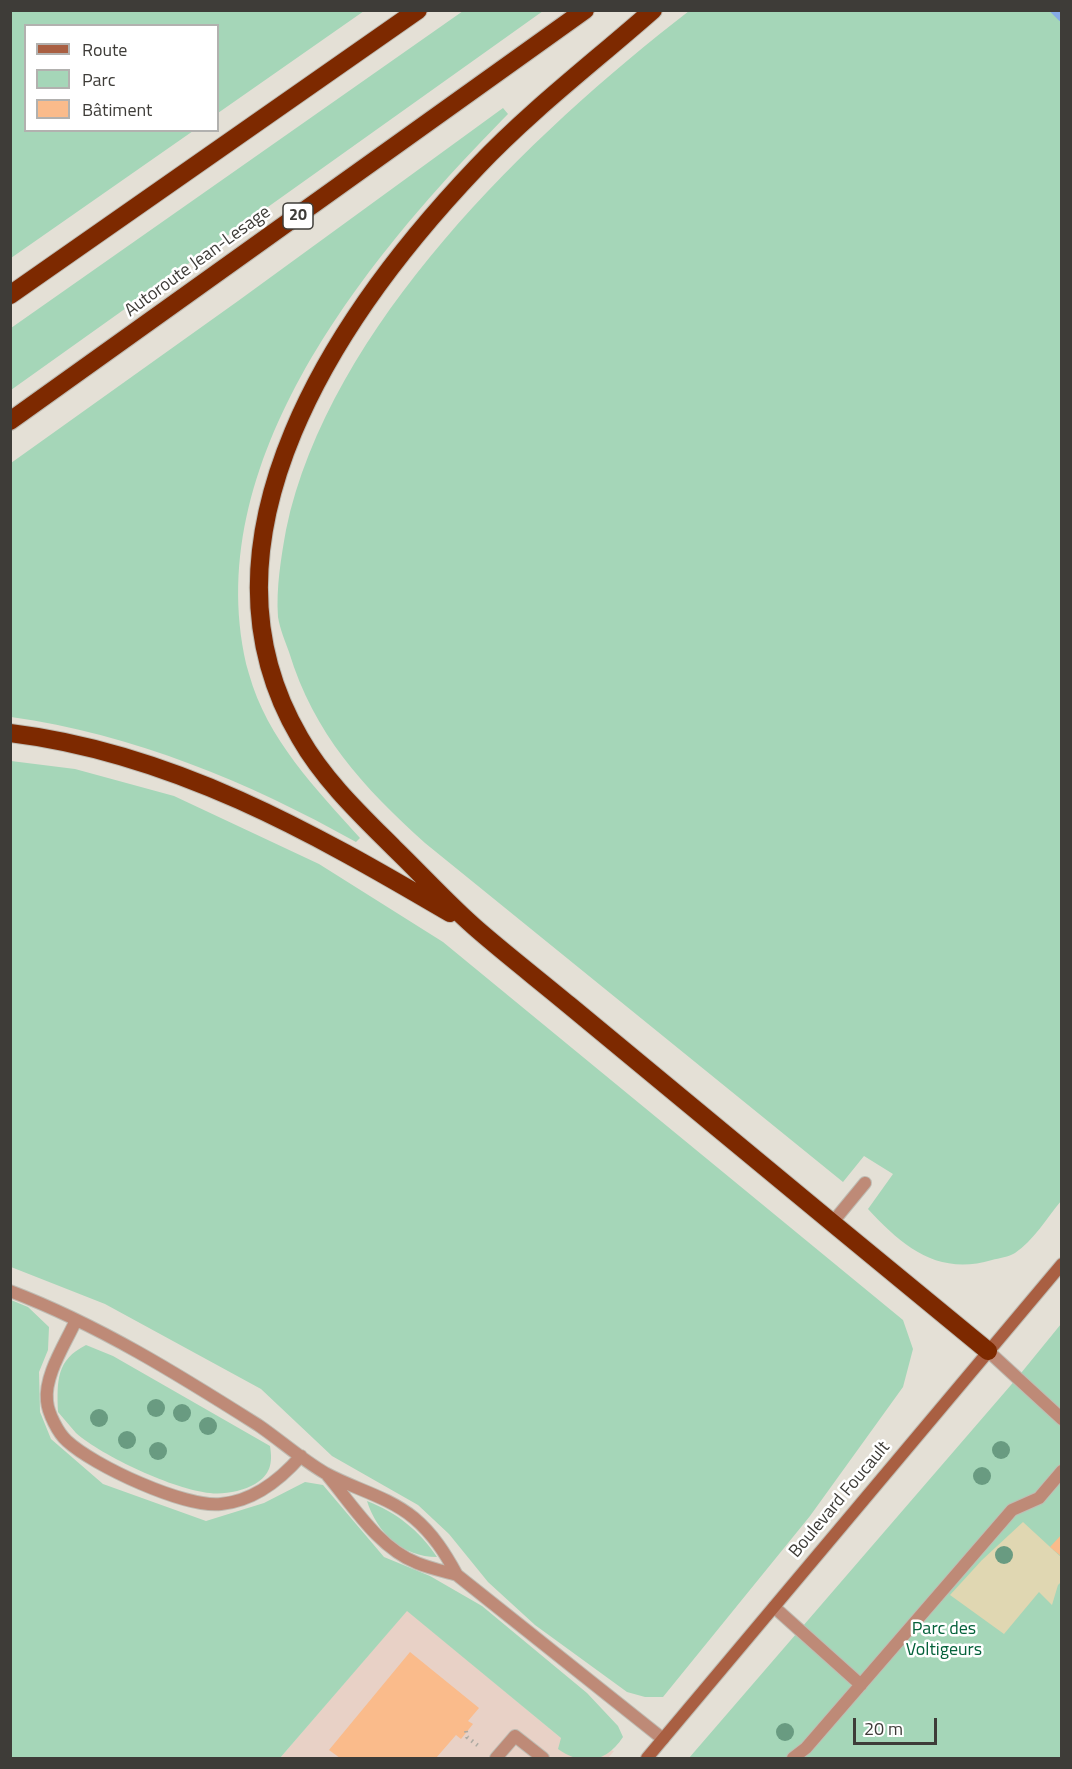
<!DOCTYPE html>
<html>
<head>
<meta charset="utf-8">
<style>
  body { margin:0 }
  #map { position:relative; width:1072px; height:1769px; overflow:hidden; background:#e4e0d6; font-family:"Titillium Web",sans-serif }
  canvas { display:block }
  .frame { position:absolute; inset:0; border:12px solid #3e3c38; pointer-events:none }
  .legend { position:absolute; left:24px; top:24px; width:195px; height:108px; box-sizing:border-box; background:#fff; border:2px solid #b2b1af; margin:0; padding:8px 10px; list-style:none; font-size:18px; color:#3e3c38 }
  .legend li { display:flex; align-items:center; gap:12px; height:30px }
  .legend b { width:30px; border:2px solid #b2b1af }
  .scale { position:absolute; left:853px; top:1718px; width:84px; height:27px; box-sizing:border-box; border:3px solid #3e3c38; border-top:0; padding-left:8px; font-size:18px; line-height:21px; white-space:nowrap; color:#3e3c38; -webkit-text-stroke:4px #fff; paint-order:stroke }
</style>
</head>
<body>
<div id="map">
<canvas width="1072" height="1769"></canvas>
<div class="frame"></div>
<ul class="legend">
<li><b style="height:8px;background:#a95f42"></b>Route</li>
<li><b style="height:16px;background:#a5d6b8"></b>Parc</li>
<li><b style="height:16px;background:#fabb8b"></b>Bâtiment</li>
</ul>
<div class="scale">20 m</div>
</div>
<script>
const c = document.querySelector('canvas').getContext('2d');
c.lineJoin = 'round';
function fillPath(path, color) { c.fillStyle = color; c.fill(path, 'evenodd'); }
function trace(path, color, width, dash) { c.strokeStyle = color; c.lineWidth = width; c.lineCap = dash ? 'butt' : 'round'; c.setLineDash(dash || []); c.stroke(path); }
function drawText(font, color, halo, rows, align = 'center') {
  c.font = font + ' "Titillium Web",sans-serif'; c.lineWidth = 5; c.setLineDash([]); c.textBaseline = 'middle'; c.strokeStyle = halo; c.fillStyle = color; for (const [text, x, y, turn = 0] of rows) {
    c.save(); c.translate(x, y); c.rotate((+turn || 0) * Math.PI / 180); c.textAlign = isNaN(turn) ? turn : align; if (halo) c.strokeText(text, 0, 0); c.fillText(text, 0, 0); c.restore();
  }
}
fillPath(new Path2D(`
  M 407,1610 L 561,1738 L 614,1751 L 608,1758 L 280,1758 Z`), '#e8d1c6');
fillPath(new Path2D(`
  M 10,11 L 11,10 L 364,11 L 218,113 L 218,26 L 26,26 L 26,130 L 193,131 L 11,258 Z
  M 463,11 L 543,11 L 11,390 L 11,328 Z
  M 689,11 L 1061,11 L 1061,1201 C 1047,1218 1033,1241 1015,1253 C 1009,1257 999,1258 992,1260 C 938,1276 903,1247 868,1209 L 893,1174 L 864,1156 L 843,1182 L 425,843 C 363,787 314,734 289,652 C 285,641 280,629 278,617 C 276,588 281,558 286,530 C 329,326 530,134 689,11 Z
  M 503,108 L 508,114 C 372,252 193,463 249,674 C 267,739 316,789 360,838 L 356,842 C 249,782 133,734 11,717 L 11,463 L 238,301 Z
  M 11,761 L 75,769 L 174,796 L 319,864 L 443,942 L 903,1320 L 913,1349 L 903,1387 L 810,1516 L 663,1697 L 645,1697 L 627,1692 L 535,1625 L 488,1582 L 449,1534 L 418,1505 L 332,1456 L 261,1389 L 105,1304 L 11,1267 Z
  M 11,1300 L 28,1307 L 49,1327 L 48,1350 L 39,1372 L 40,1412 L 51,1439 L 103,1484 L 206,1521 L 264,1503 L 305,1482 L 323,1485 L 384,1557 L 430,1576 L 482,1606 L 587,1693 L 618,1726 L 623,1737 C 607,1762 583,1767 558,1749 L 561,1738 L 407,1611 L 280,1758 L 11,1758 Z
  M 1061,1324 L 1061,1758 L 689,1758 L 1017,1378 Z
  M 86,1345 L 113,1356 L 270,1446 C 273,1464 270,1475 255,1484 C 243,1491 223,1495 210,1493 C 175,1490 102,1456 76,1433 C 70,1426 64,1419 58,1412 C 57,1381 56,1360 86,1345 Z
  M 367,1501 C 397,1513 419,1530 437,1557 C 403,1557 377,1533 367,1501 Z`), '#a5d6b8');
fillPath(new Path2D(`
  M 1023,1522 L 1061,1557 L 1061,1582 L 1058,1585 L 1052,1605 L 1039,1592 L 1004,1634 L 950,1595 L 982,1560 Z`), '#e0d7b2');
trace(new Path2D(`
  M 1054,10 L 1062,18`), '#86abe7', 8);
fillPath(new Path2D(`
  M 1062,1534 L 1062,1557 L 1050,1547 Z
  M 410,1652 L 479,1708 L 468,1721 L 473,1724 L 461,1739 L 456,1735 L 436,1758 L 340,1758 L 329,1750 Z`), '#fabb8b');
const lane = new Path2D(`
  M 832,1223 L 865,1183
  M 10,1291 C 99,1325 179,1375 258,1425 C 280,1440 301,1459 325,1473 C 354,1489 387,1496 414,1518 C 433,1534 445,1553 457,1575
  M 76,1320 C 66,1343 44,1375 47,1401 C 48,1413 58,1433 67,1441 C 94,1466 185,1508 221,1504 C 254,1501 280,1480 301,1456
  M 988,1351 L 1062,1419
  M 328,1476 C 353,1506 379,1548 417,1563 C 429,1568 443,1571 457,1575 L 663,1739
  M 774,1607 L 861,1685
  M 496,1758 L 515,1736 L 543,1758
  M 793,1758 L 806,1748 L 1012,1510 L 1039,1498 L 1062,1471`);
const secondary = new Path2D(`
  M 647,1758 L 1062,1264`);
const highway = new Path2D(`
  M 653,10 C 594,62 531,110 477,167 C 340,311 183,539 300,738 C 324,780 360,814 394,848 C 422,875 449,905 478,930 C 508,956 539,980 569,1005 C 709,1121 848,1236 988,1351
  M 10,295 L 418,10
  M 10,421 L 585,10
  M 10,733 C 173,753 312,832 450,913`);
trace(lane, '#bfbcb3', 14);
trace(secondary, '#bfbcb3', 14);
trace(highway, '#bfbcb3', 20);
trace(new Path2D(`
  M 466,1731 L 467,1737 L 481,1748`), '#adaaa2', 4, [1.5, 4.5]);
trace(lane, '#be8a77', 12);
trace(secondary, '#a95f42', 12);
trace(highway, '#7d2900', 18);
c.fillStyle = '#699b81';
for (const [x, y] of [
  [156,1408],
  [182,1413],
  [99,1418],
  [208,1426],
  [127,1440],
  [1001,1450],
  [158,1451],
  [982,1476],
  [1004,1555],
  [785,1732]
]) { c.beginPath(); c.arc(x, y, 9, 0, 2 * Math.PI); c.fill(); }
for (const [x, y, w] of [
  [298,216,30]
]) { const box = new Path2D(); box.roundRect(x - w / 2, y - 13, w, 26, 4.5); c.fillStyle = '#fff'; c.fill(box); trace(box, '#3e3c38', 1.5); }
drawText('bold 16px', '#3e3c38', null, [
  ["20",298,216]
]);
drawText('18px', '#3e3c38', '#fff', [
  ["Autoroute Jean-Lesage",198,262,-36],
  ["Boulevard Foucault",840,1500,-50]
]);
drawText('18px', '#05623b', '#fff', [
  ["Parc des",944,1630],
  ["Voltigeurs",944,1651]
]);
</script>
</body>
</html>
